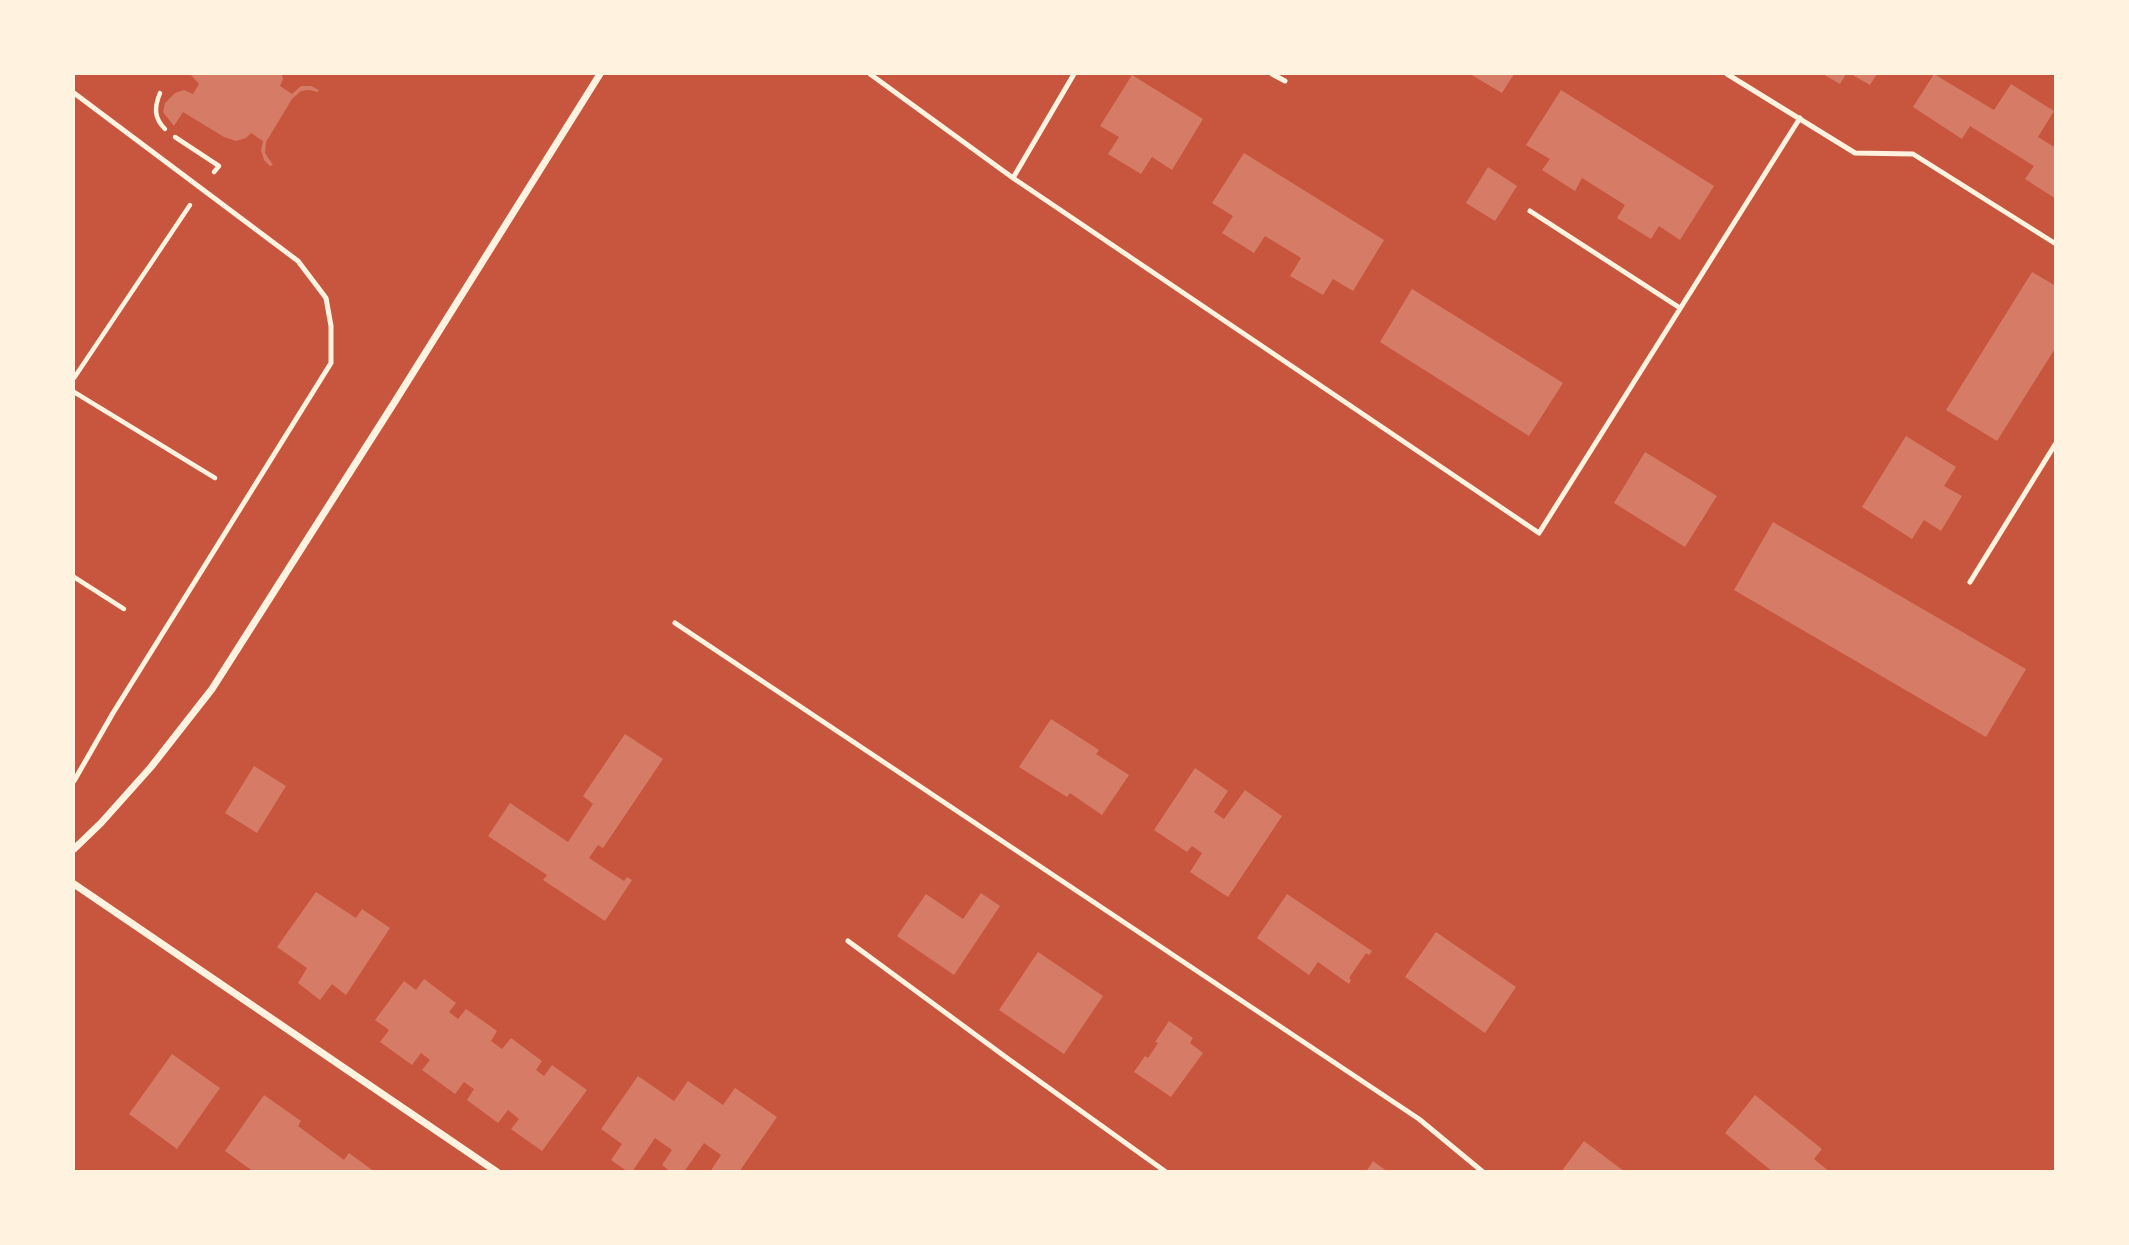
<!DOCTYPE html>
<html>
<head>
<meta charset="utf-8">
<style>
  body { margin:0 }
  #map { position:relative; width:2129px; height:1245px; overflow:hidden; background:#c8553d; font-family:Barlow,sans-serif }
  canvas { display:block }
  .frame { position:absolute; inset:0; border:75px solid #fff3e0; pointer-events:none }
</style>
</head>
<body>
<div id="map">
<canvas width="2129" height="1245"></canvas>
<div class="frame"></div>
</div>
<script>
const c = document.querySelector('canvas').getContext('2d');
c.lineJoin = 'round';
function fillPath(path, color) { c.fillStyle = color; c.fill(path, 'evenodd'); }
function trace(path, color, width, dash) { c.strokeStyle = color; c.lineWidth = width; c.lineCap = dash ? 'butt' : 'round'; c.setLineDash(dash || []); c.stroke(path); }
fillPath(new Path2D(`
  M 190,74 L 282,74 L 283,79 L 280,86 L 292,94 L 301,86 L 311,86 L 319,90 L 318,92 L 309,90 L 301,91 L 292,99 L 266,142 L 265,153 L 273,165 L 270,166 L 264,160 L 261,150 L 263,141 L 251,133 L 246,138 L 236,141 L 224,137 L 183,112 L 174,126 L 163,112 L 165,103 L 175,93 L 184,90 L 193,94 L 199,84 Z
  M 1470,74 L 1514,74 L 1502,93 Z
  M 1823,74 L 1846,74 L 1840,84 Z
  M 1851,74 L 1877,74 L 1870,85 Z
  M 1934,74 L 1994,110 L 2011,84 L 2054,111 L 2038,137 L 2056,148 L 2056,199 L 2025,179 L 2034,166 L 1970,126 L 1962,139 L 1913,107 Z
  M 1132,75 L 1203,119 L 1172,170 L 1152,157 L 1141,174 L 1108,154 L 1119,137 L 1100,126 Z
  M 1561,90 L 1714,186 L 1680,240 L 1659,226 L 1651,239 L 1617,218 L 1625,205 L 1582,178 L 1575,191 L 1542,170 L 1550,159 L 1526,145 Z
  M 1244,153 L 1384,240 L 1353,291 L 1333,279 L 1323,295 L 1290,276 L 1301,258 L 1265,236 L 1254,253 L 1222,233 L 1233,216 L 1212,203 Z
  M 1488,167 L 1517,186 L 1495,221 L 1466,203 Z
  M 2032,272 L 2056,286 L 2056,347 L 1997,441 L 1946,410 Z
  M 1412,289 L 1563,383 L 1529,436 L 1380,342 Z
  M 1906,436 L 1956,467 L 1944,486 L 1962,496 L 1941,531 L 1924,520 L 1912,539 L 1862,507 Z
  M 1645,452 L 1717,496 L 1685,547 L 1614,503 Z
  M 1773,522 L 2026,669 L 1986,737 L 1734,590 Z
  M 1051,719 L 1099,750 L 1096,754 L 1129,775 L 1102,815 L 1070,793 L 1067,797 L 1019,767 Z
  M 625,734 L 663,759 L 603,848 L 598,845 L 589,858 L 624,881 L 627,877 L 632,880 L 605,921 L 543,880 L 547,875 L 488,836 L 510,803 L 568,842 L 593,804 L 583,796 Z
  M 254,766 L 286,786 L 257,833 L 225,813 Z
  M 1195,768 L 1228,791 L 1214,812 L 1224,819 L 1245,790 L 1282,816 L 1228,897 L 1190,872 L 1202,853 L 1192,846 L 1187,852 L 1154,830 Z
  M 316,892 L 356,918 L 362,909 L 390,928 L 346,995 L 332,984 L 320,1000 L 298,983 L 307,968 L 277,947 Z
  M 981,893 L 1000,906 L 954,975 L 897,936 L 926,894 L 963,919 Z
  M 1287,894 L 1372,951 L 1369,955 L 1366,953 L 1349,978 L 1351,980 L 1349,984 L 1318,962 L 1309,975 L 1257,938 Z
  M 1436,932 L 1516,987 L 1485,1033 L 1405,977 Z
  M 1038,952 L 1103,996 L 1064,1054 L 999,1010 Z
  M 424,979 L 456,1003 L 449,1012 L 458,1019 L 466,1009 L 497,1031 L 491,1041 L 502,1049 L 511,1038 L 542,1061 L 536,1070 L 544,1076 L 552,1065 L 587,1090 L 542,1151 L 511,1129 L 519,1119 L 508,1110 L 498,1123 L 467,1100 L 474,1089 L 464,1082 L 455,1094 L 422,1070 L 430,1060 L 421,1053 L 412,1065 L 380,1042 L 389,1030 L 375,1020 L 404,981 L 416,990 Z
  M 1169,1021 L 1193,1038 L 1190,1043 L 1203,1053 L 1171,1097 L 1134,1072 L 1145,1056 L 1148,1058 L 1158,1043 L 1155,1042 Z
  M 172,1054 L 220,1088 L 177,1149 L 129,1114 Z
  M 638,1076 L 674,1101 L 688,1081 L 723,1105 L 735,1088 L 777,1117 L 739,1172 L 710,1172 L 721,1155 L 704,1143 L 684,1172 L 671,1172 L 662,1165 L 672,1150 L 655,1138 L 632,1172 L 628,1172 L 611,1160 L 622,1144 L 601,1129 Z
  M 264,1095 L 301,1121 L 298,1126 L 344,1160 L 349,1153 L 375,1172 L 254,1172 L 225,1151 Z
  M 1755,1095 L 1822,1149 L 1814,1159 L 1830,1172 L 1773,1172 L 1725,1133 Z
  M 1584,1141 L 1625,1172 L 1561,1172 Z
  M 1373,1161 L 1388,1172 L 1366,1172 Z`), '#d67c66');
trace(new Path2D(`
  M 160,93 C 154,108 154,118 165,129
  M 175,137 L 219,166 L 214,172
  M 74,378 L 190,205
  M 74,392 L 215,478
  M 74,577 L 124,609`), '#fff3e0', 4.5);
trace(new Path2D(`
  M 870,74 L 1013,178 L 1539,533 L 1800,118
  M 1272,74 L 1285,81
  M 1727,74 L 1855,153 L 1913,154 L 2056,244
  M 74,93 L 298,261 L 326,298 L 331,326 L 331,363 L 113,713 L 74,781
  M 1013,178 L 1074,74
  M 1530,211 L 1680,308
  M 1970,582 L 2056,443
  M 675,623 L 1419,1119 L 1483,1172
  M 848,941 L 1007,1058 L 1166,1172`), '#fff3e0', 5);
trace(new Path2D(`
  M 74,849 L 101,823 L 151,767 L 212,689 L 394,403 L 600,74
  M 74,884 L 497,1172`), '#fff3e0', 7);
</script>
</body>
</html>
